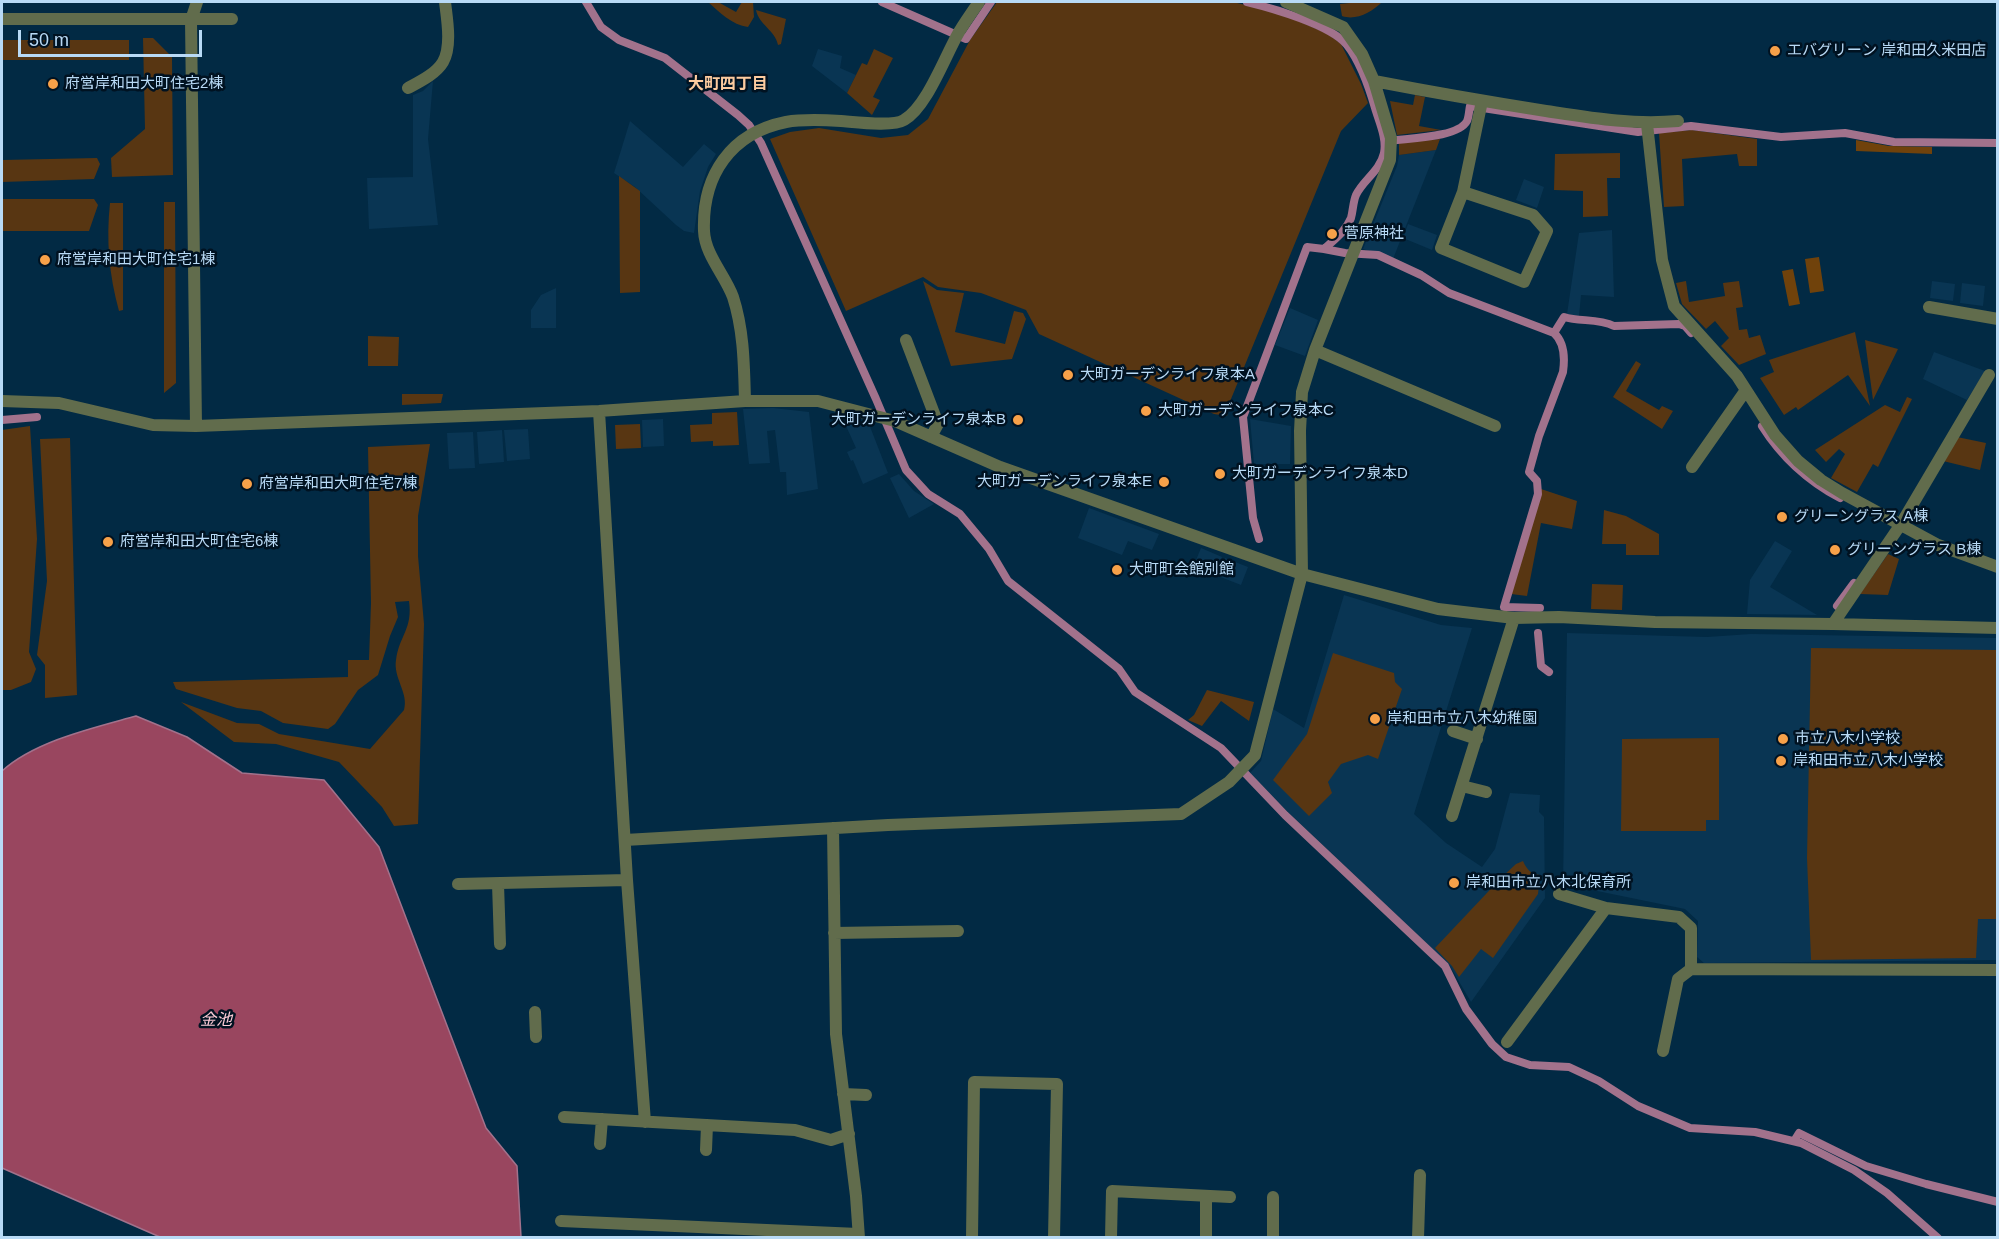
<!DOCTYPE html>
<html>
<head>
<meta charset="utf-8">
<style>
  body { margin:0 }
  #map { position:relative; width:1999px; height:1239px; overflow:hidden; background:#022a44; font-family:Helvetica,sans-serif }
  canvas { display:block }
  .frame { position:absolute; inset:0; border:3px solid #b8daf6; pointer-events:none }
  .scale { position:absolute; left:18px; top:30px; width:184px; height:27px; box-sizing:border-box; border:3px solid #b8daf6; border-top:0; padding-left:8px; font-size:18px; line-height:21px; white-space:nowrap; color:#b8daf6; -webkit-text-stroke:4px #001221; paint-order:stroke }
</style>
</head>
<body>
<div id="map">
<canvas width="1999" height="1239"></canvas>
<div class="frame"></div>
<div class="scale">50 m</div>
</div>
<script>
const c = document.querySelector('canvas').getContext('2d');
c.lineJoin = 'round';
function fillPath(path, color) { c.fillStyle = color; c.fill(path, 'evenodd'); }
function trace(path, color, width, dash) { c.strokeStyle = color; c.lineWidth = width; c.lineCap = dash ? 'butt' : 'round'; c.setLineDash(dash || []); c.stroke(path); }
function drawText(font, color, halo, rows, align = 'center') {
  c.font = font + ' Helvetica,"Noto Sans JP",sans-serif'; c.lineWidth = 5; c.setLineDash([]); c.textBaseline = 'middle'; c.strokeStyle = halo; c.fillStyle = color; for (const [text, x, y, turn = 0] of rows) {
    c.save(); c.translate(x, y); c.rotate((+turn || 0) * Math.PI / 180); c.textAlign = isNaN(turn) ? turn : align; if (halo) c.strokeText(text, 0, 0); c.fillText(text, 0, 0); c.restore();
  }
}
fillPath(new Path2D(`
  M 818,49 L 842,56 L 840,68 L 856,75 L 847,93 L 812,66 Z
  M 433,81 L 428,139 L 438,225 L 369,229 L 367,178 L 413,177 L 413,95 L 423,91 Z
  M 630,121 L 683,167 L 704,144 L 716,154 L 708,167 L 700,191 L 694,233 L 684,231 L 676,225 L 635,187 L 614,173 Z
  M 1436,150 L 1393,259 L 1363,249 L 1397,166 L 1399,155 Z
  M 1524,179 L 1544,187 L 1537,208 L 1516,200 Z
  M 1408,224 L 1437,235 L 1432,250 L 1403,238 Z
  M 1612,230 L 1614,297 L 1581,295 L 1579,316 L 1567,314 L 1579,233 Z
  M 1932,281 L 1955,284 L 1953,301 L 1930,298 Z
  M 1962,283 L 1985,286 L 1983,306 L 1960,303 Z
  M 556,288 L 556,328 L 531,328 L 531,310 L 541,295 Z
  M 1290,308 L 1318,320 L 1305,356 L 1275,345 Z
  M 1934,352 L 1985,371 L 1967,400 L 1923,379 Z
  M 773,408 L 809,412 L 818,489 L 787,495 L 786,472 L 780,472 L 775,430 L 767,431 L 770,463 L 749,464 L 743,409 Z
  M 842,417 L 869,424 L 888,473 L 863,484 L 853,460 L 851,461 L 847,452 L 856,448 Z
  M 663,419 L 664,446 L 643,447 L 642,420 Z
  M 1250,419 L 1291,426 L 1290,464 L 1254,464 Z
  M 528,429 L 530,459 L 507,461 L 504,430 Z
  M 502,430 L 504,462 L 479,464 L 477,432 Z
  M 473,432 L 475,468 L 449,469 L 447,433 Z
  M 899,474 L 914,491 L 934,504 L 909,518 L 890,478 Z
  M 1089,508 L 1159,534 L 1152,550 L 1128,541 L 1122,555 L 1078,538 Z
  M 1775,541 L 1792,551 L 1770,587 L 1817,615 L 1747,614 L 1750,580 Z
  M 1201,548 L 1222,557 L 1215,573 L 1194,565 Z
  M 1225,558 L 1248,567 L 1241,585 L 1218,576 Z
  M 1344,595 L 1441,625 L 1472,628 L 1414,814 L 1446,843 L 1482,867 L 1495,849 L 1510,793 L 1540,795 L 1539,812 L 1544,817 L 1545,898 L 1471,1002 L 1450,966 L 1288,812 L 1250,773 L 1261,761 L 1273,709 L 1304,728 Z
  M 1567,633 L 1707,637 L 1751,634 L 1997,638 L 1997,960 L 1704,963 L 1697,957 L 1698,921 L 1685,909 L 1563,884 Z`), '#093553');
fillPath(new Path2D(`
  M 708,2 L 718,2 L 736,12 L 742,2 L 753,2 L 754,17 L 748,27 C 732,25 719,12 708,2 Z
  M 997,2 L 1233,2 L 1283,14 L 1328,34 L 1341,44 L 1361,84 L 1368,103 L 1341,131 L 1231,399 L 1227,416 L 1214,414 L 1039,334 L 1026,310 L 981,293 L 938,287 L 923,277 L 846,311 L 770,139 L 790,132 L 819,128 L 881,138 L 908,135 L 928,119 L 970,40 Z
  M 1359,2 L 1382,2 C 1372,12 1356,21 1342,16 L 1340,4 Z
  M 756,10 L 786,19 L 781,44 L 778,45 C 775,30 759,25 756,10 Z
  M 143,38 L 153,38 L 172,57 L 173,175 L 112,177 L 111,158 L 145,129 Z
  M 2,40 L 129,40 L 129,60 L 2,60 Z
  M 874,49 L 893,58 L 873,97 L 880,100 L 872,115 L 847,93 L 862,63 L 867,65 Z
  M 1415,95 L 1425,97 L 1419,126 L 1441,130 L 1397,135 L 1390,101 L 1413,105 Z
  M 1692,130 L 1757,139 L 1757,166 L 1739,166 L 1737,154 L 1682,159 L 1684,206 L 1664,207 L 1659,133 Z
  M 1440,139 L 1436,150 L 1399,155 L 1399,143 Z
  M 1620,153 L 1620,178 L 1607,178 L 1608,216 L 1583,217 L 1583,191 L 1554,190 L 1555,154 Z
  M 97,158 L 100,164 L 94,179 L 2,182 L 2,160 Z
  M 619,176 L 640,191 L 640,292 L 620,293 Z
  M 2,199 L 94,199 L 98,205 L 89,231 L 2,231 Z
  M 164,202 L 175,202 L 176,383 L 164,393 Z
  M 110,203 L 123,203 L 123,310 L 119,311 C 109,275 106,240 110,203 Z
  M 923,281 L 937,290 L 964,293 L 955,332 L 1005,344 L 1014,311 L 1023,313 L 1026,319 L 1012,359 L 951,366 Z
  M 1686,281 L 1689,302 L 1725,296 L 1723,283 L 1739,281 L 1743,307 L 1736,308 L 1739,330 L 1747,329 L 1749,338 L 1760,335 L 1766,354 L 1739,365 L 1721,346 L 1729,338 L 1715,321 L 1706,329 L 1682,304 L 1676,283 Z
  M 1855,332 L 1870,406 L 1848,375 L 1798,410 L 1796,407 L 1784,415 L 1760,378 L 1774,372 L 1769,360 Z
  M 368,336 L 399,337 L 398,366 L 368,366 Z
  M 1865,340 L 1898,349 L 1873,400 Z
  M 1636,361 L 1641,364 L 1626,391 L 1659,410 L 1662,406 L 1673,411 L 1662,429 L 1613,397 Z
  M 402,394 L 443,394 L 441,403 L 402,405 Z
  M 1907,397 L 1912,399 L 1878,467 L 1873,464 L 1857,492 L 1831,478 L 1845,454 L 1839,449 L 1826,462 L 1815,450 L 1885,405 L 1900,412 Z
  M 737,412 L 739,445 L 713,446 L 713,441 L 691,442 L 690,425 L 712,424 L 712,413 Z
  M 640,424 L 641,448 L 616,449 L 615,425 Z
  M 30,426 L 37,539 L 29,652 L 36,669 L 31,682 L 11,690 L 2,690 L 2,430 Z
  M 1957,437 L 1986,443 L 1980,470 L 1943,461 Z
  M 70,438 L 77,695 L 45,698 L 45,665 L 37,655 L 47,581 L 40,439 Z
  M 430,444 L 418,516 L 418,556 L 424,624 L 418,824 L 394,826 L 382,807 L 339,762 L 276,744 L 234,742 L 181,702 L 237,723 L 259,724 L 279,734 L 370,749 L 404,710 C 409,693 393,678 396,660 C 399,636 413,629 409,601 L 395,602 L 398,617 L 390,636 L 378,675 L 358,690 L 335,724 L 328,729 L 283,723 L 261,711 L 237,708 L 176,689 L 173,682 L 348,677 L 348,660 L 369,660 L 371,603 L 368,447 Z
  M 1541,489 L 1577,501 L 1572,529 L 1541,523 L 1527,596 L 1511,594 Z
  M 1604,510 L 1626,516 L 1659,534 L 1659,555 L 1626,555 L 1626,544 L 1602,544 Z
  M 1888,554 L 1899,559 L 1888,595 L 1860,594 Z
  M 1592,584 L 1623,585 L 1622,610 L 1591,609 Z
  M 1811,648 L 1997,650 L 1997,919 L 1978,919 L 1976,958 L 1811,960 L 1807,858 Z
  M 1333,653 L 1394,673 L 1395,682 L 1402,689 L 1378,759 L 1368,755 L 1341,764 L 1328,782 L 1332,793 L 1309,816 L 1273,780 L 1307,734 Z
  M 1207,690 L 1254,702 L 1249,721 L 1221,701 L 1202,726 L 1188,720 L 1194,715 Z
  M 1719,738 L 1719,820 L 1706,820 L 1706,831 L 1621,831 L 1622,739 Z
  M 1523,861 C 1527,870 1531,874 1540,875 L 1538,894 L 1493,958 L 1481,949 L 1459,977 L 1452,966 L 1435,948 L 1502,877 L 1516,864 Z`), '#583612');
fillPath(new Path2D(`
  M 1856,140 L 1889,146 L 1932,147 L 1932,154 L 1856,151 Z
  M 1819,257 L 1824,291 L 1810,293 L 1805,259 Z
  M 1793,269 L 1800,304 L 1789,306 L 1782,271 Z`), '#70420b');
const water = new Path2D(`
  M 136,716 L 187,737 L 242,773 L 324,780 L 379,847 L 486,1128 L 517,1166 L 521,1237 L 160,1237 L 2,1168 L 2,771 C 35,741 93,728 136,716 Z`);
fillPath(water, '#99465f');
trace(water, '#a2728c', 1.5);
trace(new Path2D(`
  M 586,2 L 601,27 L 619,40 L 665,58 L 738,115 L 749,125 L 761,143 L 876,399 L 906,470 L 928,494 L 960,514 L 989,549 L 1008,581 L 1119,669 L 1135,692 L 1221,748 L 1285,815 L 1445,966 L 1466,1009 L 1492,1044 L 1506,1057 L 1530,1065 L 1569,1067 L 1599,1081 L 1638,1106 L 1690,1128 L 1755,1132 L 1801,1143 L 1854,1170 L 1887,1193 L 1938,1238
  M 882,2 L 966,39 L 991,2
  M 1247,2 C 1272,8 1331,25 1347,45 C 1361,63 1369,87 1375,108 C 1379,122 1387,138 1384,153 C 1380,171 1363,180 1356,195 C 1353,202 1353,211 1351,218 C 1346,231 1334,240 1324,249 L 1345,253 L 1378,255 L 1421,275 L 1449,293 L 1554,333 C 1564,342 1565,358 1563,372 L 1539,436 L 1529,472 L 1537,481 L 1538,494 L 1504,607 L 1540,608
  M 1389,141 C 1407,138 1458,138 1467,121 C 1469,117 1469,110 1470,106 L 1638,132 L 1691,126 L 1781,137 L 1845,133 L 1894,142 L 1998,143
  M 1554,333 L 1564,317 C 1580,322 1598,318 1614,326 L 1679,324 L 1685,326 L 1691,333
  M 2,420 L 37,417
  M 1762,426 C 1781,456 1808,481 1840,498
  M 1259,539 L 1253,518 L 1243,417 L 1307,247 L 1324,249
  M 1837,606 L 1854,583
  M 1538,633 L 1541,666 L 1549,672
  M 1794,1141 L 1799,1133 L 1866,1166 L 1926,1184 L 1998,1202`), '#a2728c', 8);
trace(new Path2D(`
  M 2,19 L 232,19
  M 1374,81 C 1431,92 1489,102 1546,111 C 1592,118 1632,125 1678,121
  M 408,88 C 419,82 436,74 443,62 C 452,46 447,19 445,2
  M 1647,124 L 1662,260 L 1674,306 L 1737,376 L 1775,435 L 1798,461 L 1821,480 L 1842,493 L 1938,545 L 1998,567
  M 1463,192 L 1533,215 L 1547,231 L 1524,282 L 1441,248 L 1463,192 L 1482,101
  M 1929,307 L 1998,319
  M 906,340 L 938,424 L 931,437
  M 1315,350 L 1495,426
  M 2,401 L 59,403 L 153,425 L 196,426 L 599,411 L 745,401 L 818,401 L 895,421 L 1000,467 L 1302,574 L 1438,609 L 1514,618 L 1559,617 L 1655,622 L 1833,624 L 1998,628
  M 745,401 C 744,366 744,331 733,297 C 725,275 705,255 704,231 C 702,175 731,133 786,122 C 803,119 824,120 841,121 C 855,122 893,127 904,120 C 927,107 945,56 959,32 C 965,22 972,12 979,2
  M 599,411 L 627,880 L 645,1122
  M 196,426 L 191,20 L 197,2
  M 1692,467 L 1746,390
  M 1833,624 L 1901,524 L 1989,375
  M 1453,731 L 1477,739
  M 1462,786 L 1486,792
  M 1452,816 L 1514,618
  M 833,828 L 836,1034 L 856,1196 L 859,1238
  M 625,840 L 888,825 L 1181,814 L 1229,782 L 1255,755 L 1302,574 L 1300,431 L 1302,392 L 1315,350 L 1390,160 L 1391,138 L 1374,81 L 1362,54 L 1343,27 L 1286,2
  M 458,884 L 627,880
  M 498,884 L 500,944
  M 1559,894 L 1606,908 L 1679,917 L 1691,928 L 1691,969
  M 834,933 L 958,931
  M 535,1012 L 536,1037
  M 1507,1042 L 1606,908
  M 1663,1051 L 1678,979 L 1691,969 L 1998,970
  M 843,1094 L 866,1095
  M 564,1117 L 795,1130 L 831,1140 L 849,1134
  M 600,1144 L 602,1119
  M 706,1150 L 707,1125
  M 1206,1196 L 1206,1238
  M 1273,1197 L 1273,1238
  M 561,1221 L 858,1234
  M 972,1238 L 974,1082 L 1057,1084 L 1054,1238
  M 1111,1238 L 1112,1191 L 1230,1197
  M 1418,1238 L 1420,1175`), '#616c4c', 12);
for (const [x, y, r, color] of [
  [1775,51,6,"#f7a149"],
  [53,84,6,"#f7a149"],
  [1332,234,6,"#f7a149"],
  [45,260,6,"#f7a149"],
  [1068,375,6,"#f7a149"],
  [1146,411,6,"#f7a149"],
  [1018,420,6,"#f7a149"],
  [1220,474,6,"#f7a149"],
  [1164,482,6,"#f7a149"],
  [247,484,6,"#f7a149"],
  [1782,517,6,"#f7a149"],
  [108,542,6,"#f7a149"],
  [1835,550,6,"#f7a149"],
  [1117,570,6,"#f7a149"],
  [1375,719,6,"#f7a149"],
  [1783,739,6,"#f7a149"],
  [1781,761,6,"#f7a149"],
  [1454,883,6,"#f7a149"]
]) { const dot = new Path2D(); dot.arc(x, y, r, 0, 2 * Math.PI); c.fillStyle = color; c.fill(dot); trace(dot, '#001221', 2); }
drawText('15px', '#b8daf6', '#001221', [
  ["エバグリーン 岸和田久米田店",1787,51],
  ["府営岸和田大町住宅2棟",65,84],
  ["菅原神社",1344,234],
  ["府営岸和田大町住宅1棟",57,260],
  ["大町ガーデンライフ泉本A",1080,375],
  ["大町ガーデンライフ泉本C",1158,411],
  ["大町ガーデンライフ泉本B",1006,420,"right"],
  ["大町ガーデンライフ泉本D",1232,474],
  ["大町ガーデンライフ泉本E",1152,482,"right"],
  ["府営岸和田大町住宅7棟",259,484],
  ["グリーングラス A棟",1794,517],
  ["府営岸和田大町住宅6棟",120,542],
  ["グリーングラス B棟",1847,550],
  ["大町町会館別館",1129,570],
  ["岸和田市立八木幼稚園",1387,719],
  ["市立八木小学校",1795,739],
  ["岸和田市立八木小学校",1793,761],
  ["岸和田市立八木北保育所",1466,883]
], 'left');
drawText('bold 16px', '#fccb9f', '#001221', [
  ["大町四丁目",728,85]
]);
drawText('italic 16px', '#fbcad5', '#001221', [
  ["金池",216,1021]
]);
</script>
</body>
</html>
